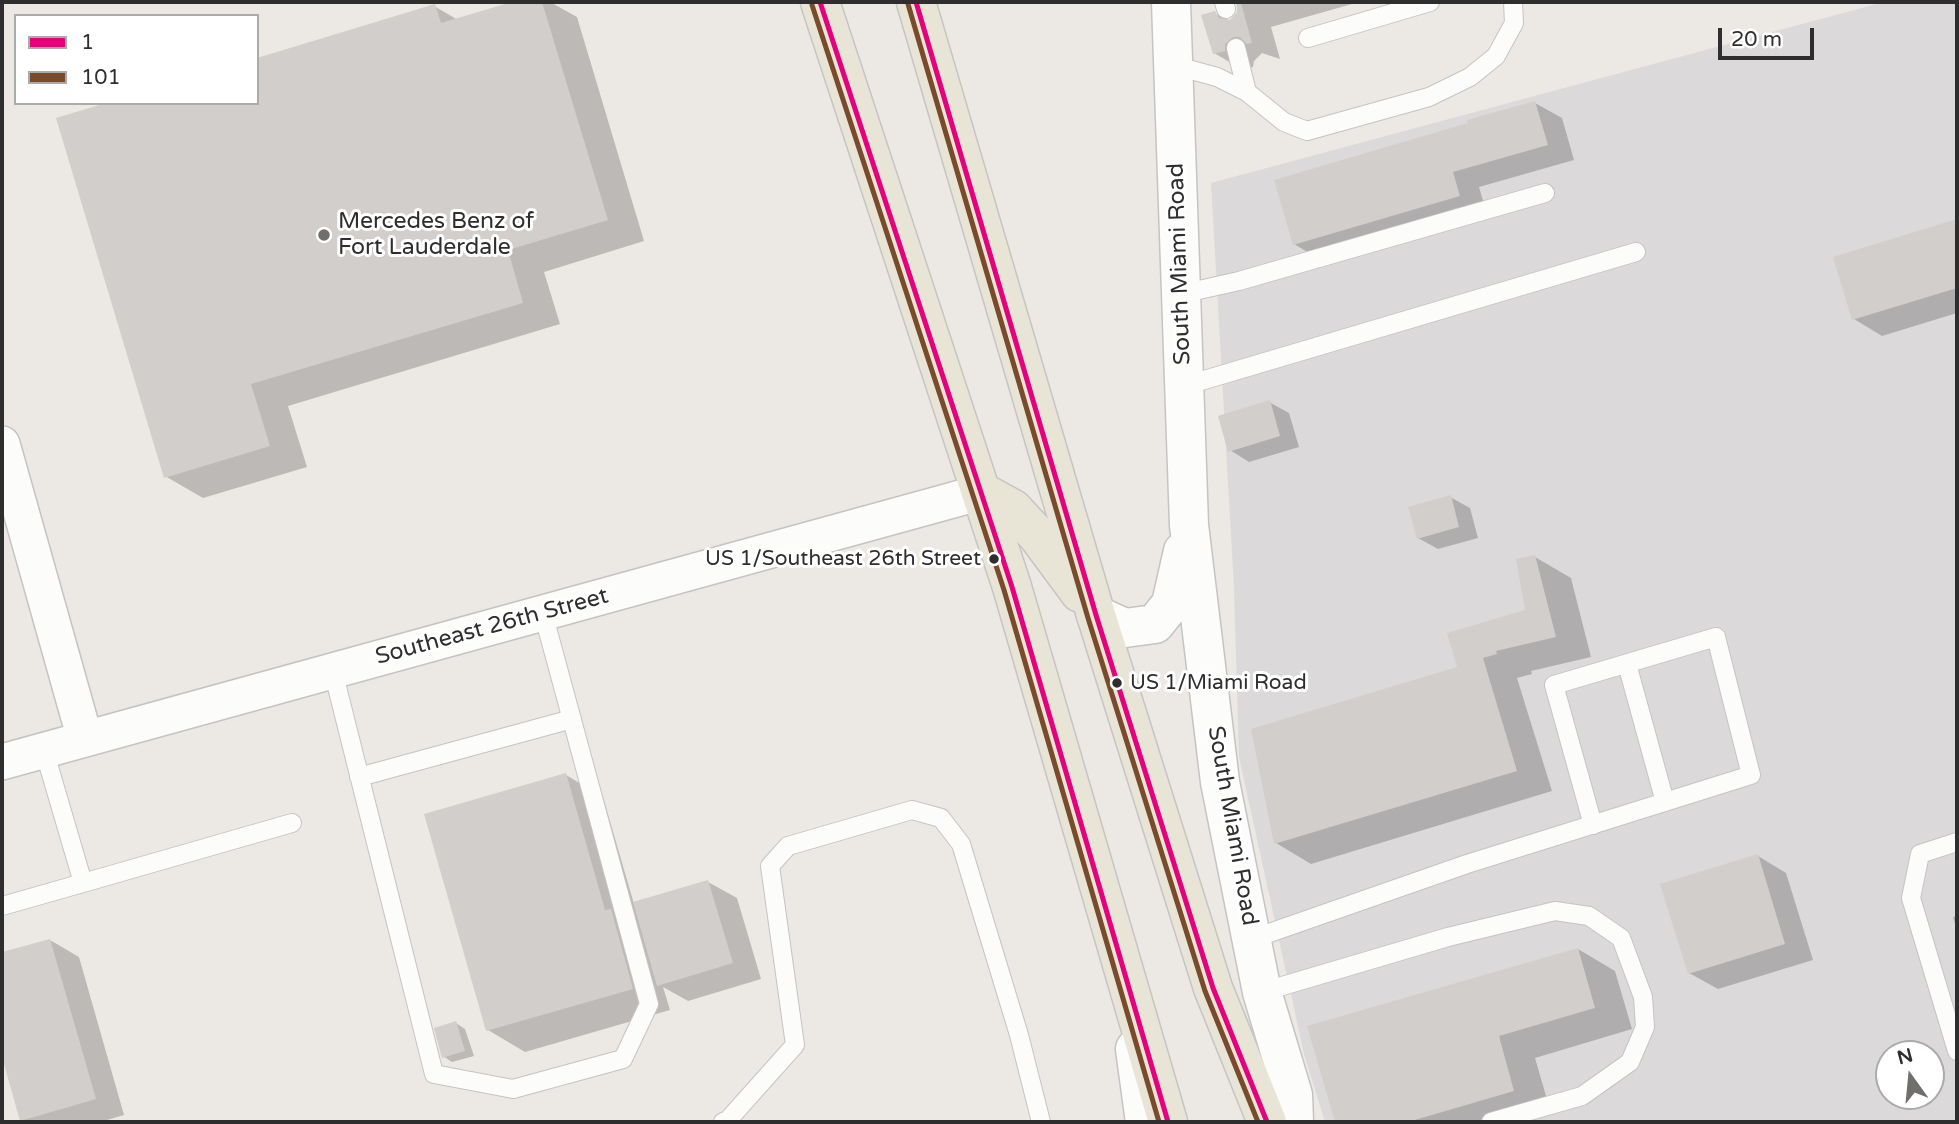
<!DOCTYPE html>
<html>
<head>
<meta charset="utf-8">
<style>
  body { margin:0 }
  #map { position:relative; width:1959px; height:1124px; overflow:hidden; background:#ece8e4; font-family:"Varela Round",sans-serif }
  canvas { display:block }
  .frame { position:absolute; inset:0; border:4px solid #2e2e2e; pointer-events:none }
  .legend { position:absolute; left:14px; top:14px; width:245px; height:91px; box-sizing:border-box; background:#fff; border:2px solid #ababab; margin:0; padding:9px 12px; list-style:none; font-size:21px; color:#2e2e2e }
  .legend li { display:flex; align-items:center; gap:14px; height:35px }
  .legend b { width:35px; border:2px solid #ababab }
  .north { position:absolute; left:1875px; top:1040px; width:70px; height:70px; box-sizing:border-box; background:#fff; border:2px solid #ababab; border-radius:50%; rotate:345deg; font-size:19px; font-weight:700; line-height:28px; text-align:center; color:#2e2e2e }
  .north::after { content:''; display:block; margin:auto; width:24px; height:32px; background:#706f6e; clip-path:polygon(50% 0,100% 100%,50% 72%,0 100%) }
  .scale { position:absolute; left:1718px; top:28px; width:96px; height:32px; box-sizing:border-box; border:4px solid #2e2e2e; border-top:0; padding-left:9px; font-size:21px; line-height:24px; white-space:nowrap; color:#2e2e2e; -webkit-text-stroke:5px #fff; paint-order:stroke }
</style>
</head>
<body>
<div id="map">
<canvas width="1959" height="1124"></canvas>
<div class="frame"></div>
<ul class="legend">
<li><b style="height:9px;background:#e5007d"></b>1</li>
<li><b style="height:9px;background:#7a4b2a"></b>101</li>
</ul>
<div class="north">N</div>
<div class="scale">20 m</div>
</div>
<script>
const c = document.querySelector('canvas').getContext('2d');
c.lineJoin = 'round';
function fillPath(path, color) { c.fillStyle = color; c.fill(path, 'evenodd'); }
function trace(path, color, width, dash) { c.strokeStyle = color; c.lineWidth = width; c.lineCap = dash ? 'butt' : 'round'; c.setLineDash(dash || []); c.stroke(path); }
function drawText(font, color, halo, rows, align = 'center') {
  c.font = font + ' "Varela Round",sans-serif'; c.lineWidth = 6; c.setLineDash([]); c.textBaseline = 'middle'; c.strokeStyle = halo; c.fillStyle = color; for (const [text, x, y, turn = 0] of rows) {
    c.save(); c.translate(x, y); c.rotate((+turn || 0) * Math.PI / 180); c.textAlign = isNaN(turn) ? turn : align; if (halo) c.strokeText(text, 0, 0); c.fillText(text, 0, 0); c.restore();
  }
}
fillPath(new Path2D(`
  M 1884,2 L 1957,2 L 1957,1122 L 1325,1122 L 1304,1054 L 1239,757 L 1234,588 L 1211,183 ZM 1889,1054 L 1931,1054 L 1931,1096 L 1889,1096 Z`), '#dcd9db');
fillPath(new Path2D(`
  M 519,2 L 550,2 L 577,17 L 644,241 L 544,272 L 560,324 L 288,406 L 307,467 L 203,498 L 165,476 L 257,103 L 434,6 L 458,20 Z
  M 1236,2 L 1359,2 L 1271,27 L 1280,59 L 1262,53 L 1254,61 L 1253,67 L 1243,70 L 1214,53 L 1214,13 L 1230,21 L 1239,11 Z
  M 1535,103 L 1562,118 L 1574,160 L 1479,187 L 1486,211 L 1321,260 L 1294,244 Z
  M 1957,221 L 1957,313 L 1882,336 L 1854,319 L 1835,258 Z
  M 1269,402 L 1289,413 L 1299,447 L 1249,462 L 1230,450 Z
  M 1450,497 L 1470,508 L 1478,538 L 1438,549 L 1418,538 Z
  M 1535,557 L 1571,578 L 1591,657 L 1531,671 L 1532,674 L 1517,678 L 1552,791 L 1311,864 L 1276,843 L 1459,669 L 1527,611 Z
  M 566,775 L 603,797 L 634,904 L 708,882 L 737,898 L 761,979 L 688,1001 L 663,987 L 670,1010 L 525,1052 L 488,1030 Z
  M 1758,856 L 1786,873 L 1813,960 L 1718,989 L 1689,973 Z
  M 1957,916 L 1957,931 L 1953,917 Z
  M 50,940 L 79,957 L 124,1115 L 100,1122 L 26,1122 L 21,1120 L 2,1051 L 2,954 Z
  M 1578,949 L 1615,971 L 1632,1029 L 1535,1058 L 1551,1113 L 1518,1122 L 1337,1122 L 1309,1028 Z
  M 456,1023 L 465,1029 L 474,1056 L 452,1062 L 443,1056 Z`), '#0003');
fillPath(new Path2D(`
  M 512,2 L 542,2 L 608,220 L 508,250 L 523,303 L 251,384 L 270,446 L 164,478 L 56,118 L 106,103 L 257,103 L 257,58 L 435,4 L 441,23 Z
  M 1241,3 L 1252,43 L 1247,44 L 1240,37 L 1233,37 L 1225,44 L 1225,51 L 1213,54 L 1201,15 L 1215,11 L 1219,18 L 1230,20 L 1237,12 L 1237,5 Z
  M 1535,101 L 1548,145 L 1453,172 L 1460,196 L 1293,245 L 1274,180 L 1468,123 L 1467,120 Z
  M 1957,219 L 1957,288 L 1852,320 L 1833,257 Z
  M 1270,400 L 1280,436 L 1228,452 L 1218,416 Z
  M 1451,495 L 1459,527 L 1417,539 L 1408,507 Z
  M 1535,555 L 1556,637 L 1496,651 L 1497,654 L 1483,658 L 1517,771 L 1274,844 L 1251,729 L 1457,667 L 1447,633 L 1525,610 L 1516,559 Z
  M 566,773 L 605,910 L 611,909 L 633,989 L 486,1031 L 424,814 Z
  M 1758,854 L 1785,944 L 1688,974 L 1660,884 Z
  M 708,880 L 733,963 L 657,986 L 633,902 Z
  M 50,939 L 96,1099 L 20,1121 L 2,1057 L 2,952 Z
  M 1578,948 L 1595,1008 L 1499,1036 L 1514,1091 L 1408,1122 L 1335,1122 L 1307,1026 Z
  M 456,1021 L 465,1051 L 442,1058 L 434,1028 Z`), '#d1cecb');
const service = new Path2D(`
  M 1224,2 L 1226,9
  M 1308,38 L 1430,2
  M 1236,48 L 1247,92
  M 1173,65 L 1217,77 L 1247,92 L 1284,122 L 1307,131 L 1429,97 L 1470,77 L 1496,56 L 1514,23 L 1513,2
  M 1181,294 L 1239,281 L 1545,193
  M 1184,386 L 1636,252
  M 1627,664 L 1665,802
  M 333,671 L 434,1074 L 513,1089 L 623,1059 L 649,1004 L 543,613
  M 359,777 L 572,719
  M 1957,842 L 1920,854 L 1911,898 L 1957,1051
  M 83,883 L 292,823
  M 2,906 L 83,883 L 44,750
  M 1252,939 L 1467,864 L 1751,775 L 1716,637 L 1554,685 L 1593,825
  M 1262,992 L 1448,937 L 1555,911 L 1589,916 L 1621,938 L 1643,997 L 1645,1027 L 1630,1062 L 1582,1096 L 1491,1122
  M 723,1122 L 728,1120 L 795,1045 L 770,866 L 788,846 L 912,810 L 941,818 L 961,844 L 1019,1035 L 1041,1122`);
const minor = new Path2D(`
  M 2,444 L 85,739
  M 2,762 L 982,492`);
const tertiary = new Path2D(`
  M 1171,2 L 1189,525 L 1220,782 L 1262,992 L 1293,1095 L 1294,1122
  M 1096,615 L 1125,628 L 1155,624 L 1171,604 L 1183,551
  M 1135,1049 L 1145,1122`);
const primary = new Path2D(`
  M 820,2 L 1012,587 L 1168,1122
  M 916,2 L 1096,615 L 1213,988 L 1267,1122
  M 982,492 L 1013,509 L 1037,535 L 1080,593`);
trace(service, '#c5c4c5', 20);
trace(minor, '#c5c4c5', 38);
trace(tertiary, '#c5c4c5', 41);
trace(primary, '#c6c5c4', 41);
trace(service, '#fcfcfb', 18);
trace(minor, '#fcfcfb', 35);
trace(tertiary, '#fcfcfb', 38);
trace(primary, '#e8e4d6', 38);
trace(new Path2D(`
  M 820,2 L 1012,587 L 1168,1122
  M 916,2 L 1096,615 L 1213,988 L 1267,1122`), '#e5007d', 5);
trace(new Path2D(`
  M 908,4 L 1088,618 L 1205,991 L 1258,1122
  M 812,5 L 1004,590 L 1159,1122`), '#7a4b2a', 5);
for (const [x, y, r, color] of [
  [324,235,7,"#706f6e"],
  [994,559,6,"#2e2e2e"],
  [1117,683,6,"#2e2e2e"]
]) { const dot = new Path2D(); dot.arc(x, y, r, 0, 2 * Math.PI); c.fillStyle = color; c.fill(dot); trace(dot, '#fff', 2.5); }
drawText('21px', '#2e2e2e', '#fff', [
  ["US 1/Southeast 26th Street",981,559],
  ["US 1/Miami Road",1130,683,"left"]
], 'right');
drawText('23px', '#2e2e2e', '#fff', [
  ["Mercedes Benz of",338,222],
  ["Fort Lauderdale",338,248]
], 'left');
drawText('23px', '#2e2e2e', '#fff', [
  ["South Miami Road",1180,264,-92],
  ["Southeast 26th Street",492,627,-15],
  ["South Miami Road",1232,826,80]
]);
</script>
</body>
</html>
